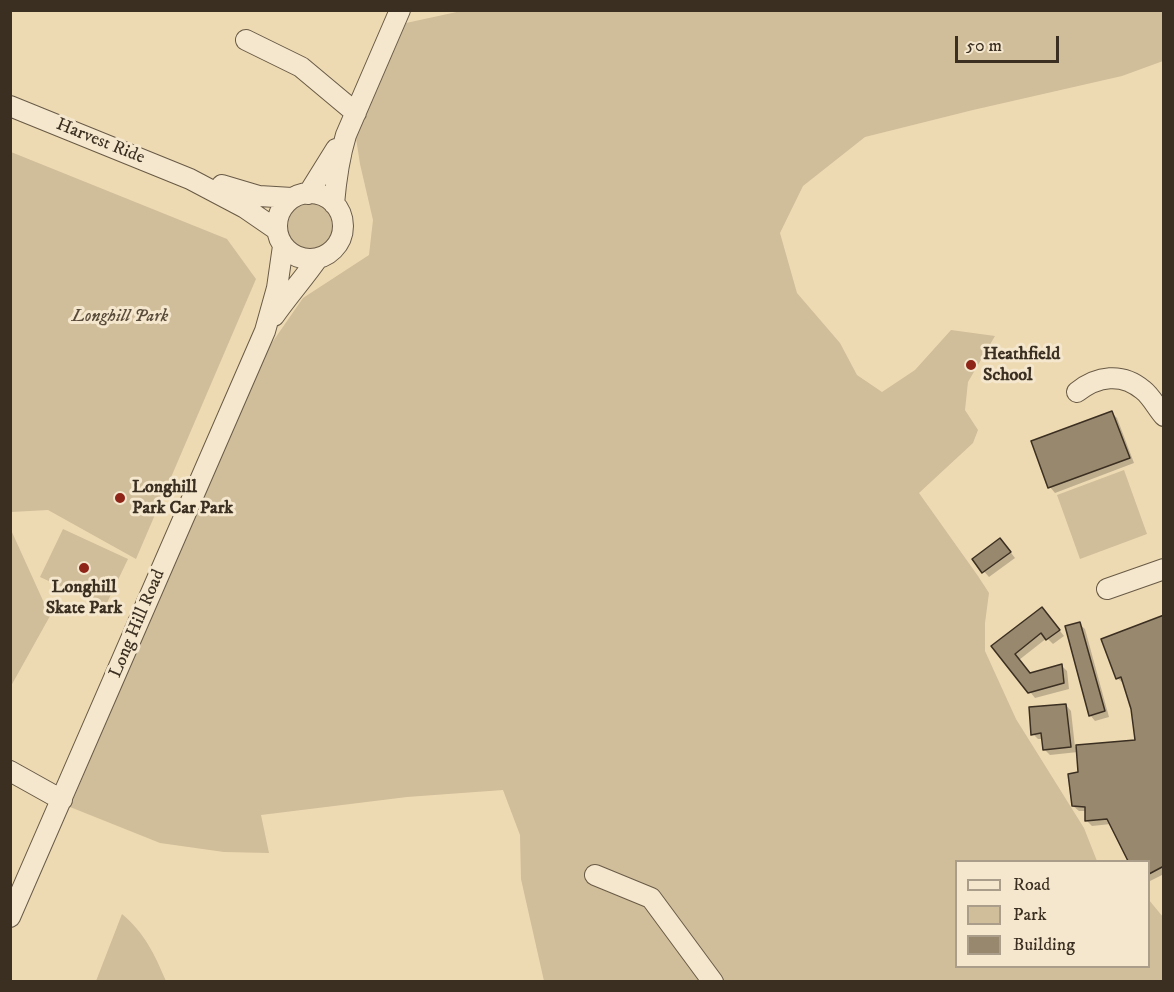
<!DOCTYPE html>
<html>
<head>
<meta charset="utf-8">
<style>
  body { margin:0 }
  #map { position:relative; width:1174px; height:992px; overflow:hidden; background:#eedab2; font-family:"IM FELL DW Pica",serif }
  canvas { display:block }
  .frame { position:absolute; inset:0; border:12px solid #3b2f22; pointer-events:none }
  .legend { position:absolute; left:955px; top:860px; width:195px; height:108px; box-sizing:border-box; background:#f4e7cd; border:2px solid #aa9d89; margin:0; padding:8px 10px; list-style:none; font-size:18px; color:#3b2f22 }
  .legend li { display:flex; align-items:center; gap:12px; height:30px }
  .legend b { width:30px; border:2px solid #aa9d89 }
  .scale { position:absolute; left:955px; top:36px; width:104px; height:27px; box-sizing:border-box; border:3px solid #3b2f22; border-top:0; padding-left:8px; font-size:18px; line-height:21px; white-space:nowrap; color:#3b2f22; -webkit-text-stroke:4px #f4e7cd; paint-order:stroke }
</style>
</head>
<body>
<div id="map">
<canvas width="1174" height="992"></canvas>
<div class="frame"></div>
<ul class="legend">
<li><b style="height:8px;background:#f4e7cd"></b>Road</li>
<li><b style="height:16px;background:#d0bd9a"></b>Park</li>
<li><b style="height:16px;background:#98886d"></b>Building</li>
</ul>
<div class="scale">50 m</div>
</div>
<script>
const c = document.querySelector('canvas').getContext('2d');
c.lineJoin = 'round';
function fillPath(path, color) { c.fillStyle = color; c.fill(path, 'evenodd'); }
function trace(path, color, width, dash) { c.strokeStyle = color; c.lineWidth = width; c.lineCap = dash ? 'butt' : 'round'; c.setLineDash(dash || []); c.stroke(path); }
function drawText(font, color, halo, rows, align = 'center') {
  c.font = font + ' "IM FELL DW Pica",serif'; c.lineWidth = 6; c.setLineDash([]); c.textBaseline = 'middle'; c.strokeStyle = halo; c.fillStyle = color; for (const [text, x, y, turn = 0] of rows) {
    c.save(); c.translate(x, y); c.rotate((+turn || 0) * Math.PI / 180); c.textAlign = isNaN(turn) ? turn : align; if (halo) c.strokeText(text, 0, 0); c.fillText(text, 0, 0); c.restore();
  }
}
fillPath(new Path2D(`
  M 466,10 L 1163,11 L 1163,61 L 1122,76 L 973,110 L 865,137 L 803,186 L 780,233 L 797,293 L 840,343 L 857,375 L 882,392 L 915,370 L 951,330 L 995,336 L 968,382 L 965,410 L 978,430 L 973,443 L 919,493 L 978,576 L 989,593 L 985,623 L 985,651 L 1016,719 L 1084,828 L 1097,861 L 956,862 L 956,966 L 1148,966 L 1149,900 L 1163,917 L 1163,981 L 544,981 L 521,879 L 520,835 L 503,790 L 407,797 L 261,815 L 269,853 L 224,852 L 160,843 L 70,807 L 262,357 L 303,298 L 369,255 L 373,220 L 360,164 L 356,138 L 406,23 Z
  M 11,152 L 227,239 L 256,279 L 136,559 L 48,510 L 11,512 Z
  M283 224a25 25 0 1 1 50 0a25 25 0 1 1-50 0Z
  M 1124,470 L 1147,534 L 1080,559 L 1057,495 Z
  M 63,529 L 128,559 L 105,607 L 40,577 Z
  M 11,530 L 50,616 L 11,686 L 10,686 Z
  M 122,914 C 144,932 155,955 166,981 L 96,981 Z`), '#d0bd9a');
fillPath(new Path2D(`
  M 1111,412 L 1117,418 L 1134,463 L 1055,493 L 1050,487 Z
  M 1005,545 L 1015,558 L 989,577 L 974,560 Z
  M 1047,614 L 1064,636 L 1053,644 L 1047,638 L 1019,660 L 1030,675 L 1062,666 L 1067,671 L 1069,689 L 1035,698 L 993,646 Z
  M 1164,617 L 1164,874 L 1148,882 L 1148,862 L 1129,862 L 1111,824 L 1092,826 L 1087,821 L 1086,811 L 1079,811 L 1073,806 L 1080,773 L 1078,752 L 1050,755 L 1044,749 L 1043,739 L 1038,739 L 1033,734 L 1066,705 L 1071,711 L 1075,747 L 1137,742 L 1133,709 L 1124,683 L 1123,683 L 1117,678 Z
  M 1079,624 L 1085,629 L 1109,717 L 1095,721 L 1090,715 Z`), '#0003');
const building = new Path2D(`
  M 1112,411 L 1130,458 L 1048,488 L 1031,441 Z
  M 1000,538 L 1011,552 L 982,573 L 972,559 Z
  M 1042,607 L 1060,630 L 1046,640 L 1041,633 L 1015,654 L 1030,673 L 1062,664 L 1064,683 L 1028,693 L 991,646 Z
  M 1164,615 L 1164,866 L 1149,874 L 1149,861 L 1128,861 L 1107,819 L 1085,821 L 1085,807 L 1072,806 L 1068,774 L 1078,772 L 1076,745 L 1135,740 L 1131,709 L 1121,677 L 1116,679 L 1101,639 Z
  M 1080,622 L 1105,711 L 1089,716 L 1065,626 Z
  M 1066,704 L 1071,747 L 1043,750 L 1041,733 L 1031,735 L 1029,707 Z`);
fillPath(building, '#98886d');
trace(building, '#3b2f22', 1.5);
const minor = new Path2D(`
  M 246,40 L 301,67 L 356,113
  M 10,106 L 190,179 L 245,208 L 277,230
  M 222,185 L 259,196 L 292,198
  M277 226a33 33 0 1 1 66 0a33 33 0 1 1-66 0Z
  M 308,194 L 336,149
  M 334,204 C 336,180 339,158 346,135 L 400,10
  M 274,316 C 288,296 304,278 318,258
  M 1077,392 C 1097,376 1122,372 1143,390 C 1151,396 1157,408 1164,416
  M 1107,589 L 1164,569
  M 10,771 L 62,800
  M 595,875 L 651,898 L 713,982
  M 10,917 L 265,331 L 277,288 L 283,246`);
trace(minor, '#685a46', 22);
trace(minor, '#f4e7cd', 20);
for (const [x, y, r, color] of [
  [971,365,6,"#8f2418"],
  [120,498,6,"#8f2418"],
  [84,568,6,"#8f2418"]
]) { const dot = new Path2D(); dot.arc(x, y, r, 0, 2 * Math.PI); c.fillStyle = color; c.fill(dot); trace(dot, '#f4e7cd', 2); }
drawText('18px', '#3b2f22', '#f4e7cd', [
  ["Harvest Ride",100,142,22],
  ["Long Hill Road",138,624,-67]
]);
drawText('italic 18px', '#594b3a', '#f4e7cd', [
  ["Longhill Park",120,317]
]);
drawText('bold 18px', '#3b2f22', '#f4e7cd', [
  ["Heathfield",983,355],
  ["School",983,376],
  ["Longhill",132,488],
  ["Park Car Park",132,509],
  ["Longhill",84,588,"center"],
  ["Skate Park",84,609,"center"]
], 'left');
</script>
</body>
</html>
